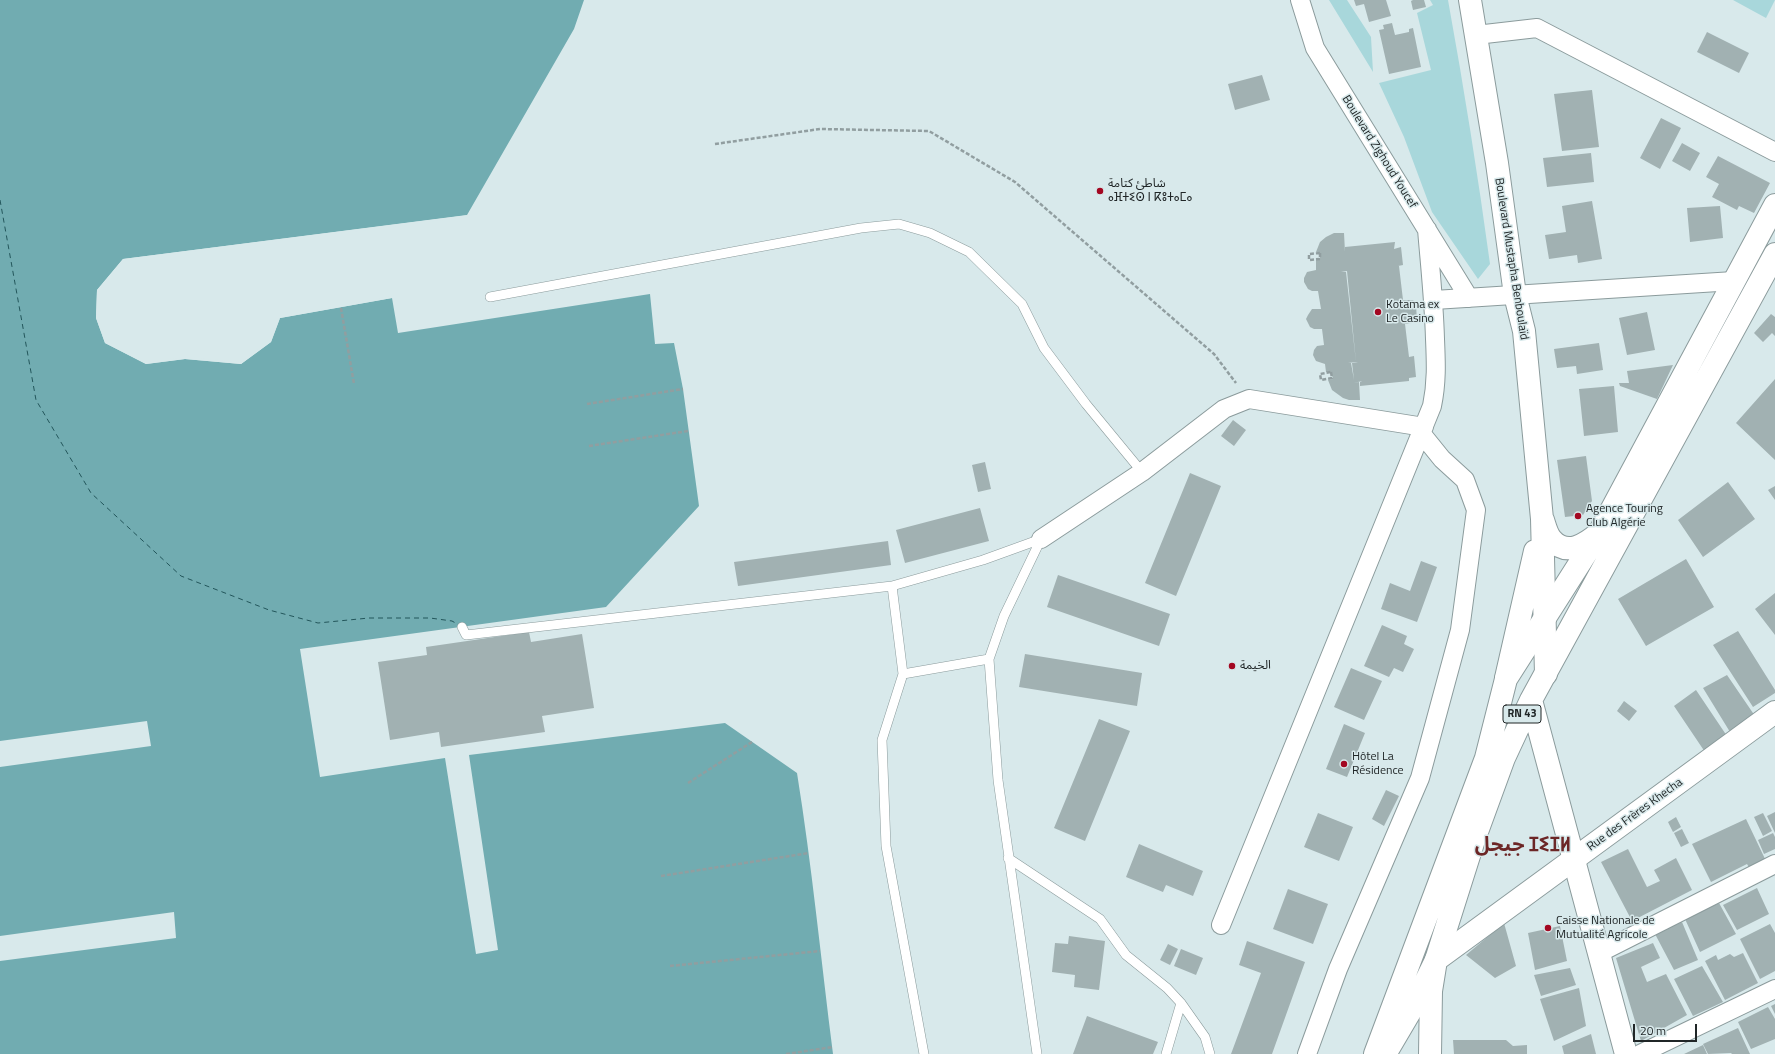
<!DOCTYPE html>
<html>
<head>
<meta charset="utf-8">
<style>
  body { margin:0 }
  #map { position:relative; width:1775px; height:1054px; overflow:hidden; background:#d8e9eb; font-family:"Titillium Web",sans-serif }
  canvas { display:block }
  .scale { position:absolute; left:1633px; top:1024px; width:64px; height:18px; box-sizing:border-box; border:2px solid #202627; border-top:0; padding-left:5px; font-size:12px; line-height:14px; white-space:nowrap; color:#202627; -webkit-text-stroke:3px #d8e9eb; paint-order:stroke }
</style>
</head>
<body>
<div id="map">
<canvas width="1775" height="1054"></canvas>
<div class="scale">20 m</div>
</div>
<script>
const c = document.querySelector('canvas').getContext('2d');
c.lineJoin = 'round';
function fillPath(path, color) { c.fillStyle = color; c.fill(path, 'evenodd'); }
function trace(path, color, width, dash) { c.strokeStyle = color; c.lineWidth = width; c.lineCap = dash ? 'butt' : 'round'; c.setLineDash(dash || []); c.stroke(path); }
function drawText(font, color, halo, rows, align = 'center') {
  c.font = font + ' "Titillium Web","Noto Sans Arabic","Noto Sans Tifinagh",sans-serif'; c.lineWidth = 3; c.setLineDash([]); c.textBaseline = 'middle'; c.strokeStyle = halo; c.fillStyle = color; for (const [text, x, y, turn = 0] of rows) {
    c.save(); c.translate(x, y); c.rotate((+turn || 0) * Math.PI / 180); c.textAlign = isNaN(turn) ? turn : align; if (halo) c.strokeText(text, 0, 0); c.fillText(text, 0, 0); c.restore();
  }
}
fillPath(new Path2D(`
  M 1329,0 L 1347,0 L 1371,37 L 1373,72 Z
  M 1430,0 L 1448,0 C 1464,88 1478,176 1490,264 L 1478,279 L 1432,212 L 1404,137 L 1379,83 L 1431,70 L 1417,13 L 1433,5 Z
  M 1733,0 L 1775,0 L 1766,18 Z`), '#a8d7db');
fillPath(new Path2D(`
  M 0,0 L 584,0 L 574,29 L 467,215 L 123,259 L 97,290 L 96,318 L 105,343 L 146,364 L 185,359 L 241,364 L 271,342 L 280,318 L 392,298 L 398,333 L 650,294 L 655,344 L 674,343 L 683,389 L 699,506 L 606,607 L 300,649 L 320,777 L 445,758 L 476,954 L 498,950 L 469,755 L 725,723 L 797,773 C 812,866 821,960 833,1054 L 0,1054 L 0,961 L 176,938 L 174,912 L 0,936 L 0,767 L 151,746 L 147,721 L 0,741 Z`), '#71acb1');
fillPath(new Path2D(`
  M 469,215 L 467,217 L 124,261 L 99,291 L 98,318 L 106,342 L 146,362 L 185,357 L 241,362 L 269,341 L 280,317 L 391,296 L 392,298 L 280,318 L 271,342 L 241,364 L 185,359 L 146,364 L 105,343 L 96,318 L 97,290 L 123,259 Z`), '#d8e9eb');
trace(new Path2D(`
  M 0,200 L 36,400 L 91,493 L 181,576 L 269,610 L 318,623 L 369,618 L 430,618 L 452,621 L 459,625`), '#23565b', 1, [5, 4]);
fillPath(new Path2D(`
  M 1354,0 L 1386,0 L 1391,16 L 1369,22 L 1364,4 L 1356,6 Z
  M 1413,0 L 1424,0 L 1426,7 L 1413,10 L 1411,1 Z
  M 1392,23 L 1395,35 L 1409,32 L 1409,29 L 1413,28 L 1421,67 L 1389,74 L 1379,30 L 1384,29 L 1383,25 Z
  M 1707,32 L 1749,53 L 1739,73 L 1697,52 Z
  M 1262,75 L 1270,100 L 1235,110 L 1228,84 Z
  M 1592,90 L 1599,147 L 1562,151 L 1554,94 Z
  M 1661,118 L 1681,128 L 1660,169 L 1640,158 Z
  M 1682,143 L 1700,153 L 1690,171 L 1672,161 Z
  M 1591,153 L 1594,182 L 1547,187 L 1543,158 Z
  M 1718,156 L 1770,183 L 1754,213 L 1739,206 L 1737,210 L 1712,197 L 1719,184 L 1706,177 Z
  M 1592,201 L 1602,259 L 1578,263 L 1577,255 L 1549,259 L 1545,235 L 1566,232 L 1562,206 Z
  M 1720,206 L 1723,238 L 1690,242 L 1687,208 Z
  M 1334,233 L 1344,233 L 1345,252 L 1345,247 L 1395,242 L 1394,249 L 1401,247 L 1403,265 L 1398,266 L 1399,266 L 1403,300 L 1413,300 L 1416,304 L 1417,322 L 1405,324 L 1409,357 L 1414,356 L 1416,377 L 1409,378 L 1409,381 L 1360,386 L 1360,382 L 1362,381 L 1354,383 L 1359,382 L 1360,400 L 1349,400 L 1343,398 L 1332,390 L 1328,380 L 1333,379 L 1331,372 L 1326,372 L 1325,364 L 1316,361 L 1313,355 L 1314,350 L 1317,346 L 1324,345 L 1322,329 L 1314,329 L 1310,327 L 1306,319 L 1308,315 L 1312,309 L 1321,309 L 1318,291 L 1312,291 L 1308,289 L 1304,282 L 1304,278 L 1307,272 L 1316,270 L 1316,260 L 1320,259 L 1320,253 L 1316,252 L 1320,242 L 1326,237 ZM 1347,271 L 1356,362 L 1358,362 L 1352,363 L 1354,380 L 1351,363 L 1348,363 L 1356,362 L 1346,272 L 1341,272 Z
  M 1647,312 L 1655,350 L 1627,355 L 1619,318 Z
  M 1771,314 L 1775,317 L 1775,336 L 1772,333 L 1763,342 L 1754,333 Z
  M 1599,343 L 1603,370 L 1577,374 L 1576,366 L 1557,368 L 1554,349 Z
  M 1673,365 L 1657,399 L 1620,386 L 1619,383 L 1629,383 L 1627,371 Z
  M 1775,379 L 1775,460 L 1736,423 Z
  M 1614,386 L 1618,432 L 1584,436 L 1579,389 Z
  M 1233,420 L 1246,430 L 1234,446 L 1221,436 Z
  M 1586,456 L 1592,501 L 1583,515 L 1565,517 L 1557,460 Z
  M 985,462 L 991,489 L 978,492 L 972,465 Z
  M 1190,473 L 1221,486 L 1176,596 L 1145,583 Z
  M 1728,482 L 1755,519 L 1703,557 L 1678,520 Z
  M 1775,486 L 1775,500 L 1768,490 Z
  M 980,508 L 989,541 L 905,563 L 896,530 Z
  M 888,541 L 891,565 L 738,586 L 734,562 Z
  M 1686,559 L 1714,607 L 1646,646 L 1618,599 Z
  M 1421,561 L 1437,567 L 1417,622 L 1381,609 L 1390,583 L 1410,591 Z
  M 1058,575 L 1170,614 L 1159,646 L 1047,607 Z
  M 1775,593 L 1775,635 L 1755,609 Z
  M 1382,625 L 1407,636 L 1404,644 L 1414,649 L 1403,672 L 1394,668 L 1389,677 L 1364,666 Z
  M 1738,631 L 1775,690 L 1775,693 L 1753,707 L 1713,645 Z
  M 529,632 L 531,642 L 582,634 L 594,708 L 542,716 L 545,732 L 441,747 L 439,732 L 390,740 L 378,662 L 427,655 L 426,647 Z
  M 1025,654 L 1142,673 L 1137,706 L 1019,687 Z
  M 1351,668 L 1382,681 L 1364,720 L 1334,707 Z
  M 1727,675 L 1755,716 L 1730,732 L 1703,688 Z
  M 1696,690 L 1729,739 L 1707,755 L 1674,706 Z
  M 1624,701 L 1637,711 L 1629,721 L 1617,711 Z
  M 1099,719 L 1130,731 L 1085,841 L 1054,828 Z
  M 1344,724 L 1365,733 L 1347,777 L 1326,769 Z
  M 1386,790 L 1399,796 L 1384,826 L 1372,819 Z
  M 1775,812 L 1775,833 L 1767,816 Z
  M 1318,813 L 1353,827 L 1339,861 L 1304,847 Z
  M 1763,813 L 1772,831 L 1763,836 L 1754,817 Z
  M 1676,817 L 1681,827 L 1673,832 L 1668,822 Z
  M 1746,819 L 1766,861 L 1750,869 L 1747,864 L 1711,882 L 1692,844 Z
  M 1682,829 L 1689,843 L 1681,847 L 1674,833 Z
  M 1773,833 L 1775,837 L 1775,849 L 1764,854 L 1758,840 Z
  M 1139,844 L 1203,871 L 1193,896 L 1166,885 L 1163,892 L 1126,877 Z
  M 1628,849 L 1647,887 L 1660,881 L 1654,870 L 1676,858 L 1692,890 L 1632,921 L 1601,862 Z
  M 1757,888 L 1769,914 L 1737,930 L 1723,905 Z
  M 1288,889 L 1328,904 L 1313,944 L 1273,929 Z
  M 1719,903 L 1736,934 L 1700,952 L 1685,919 Z
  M 1682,922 L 1698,960 L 1674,970 L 1655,934 Z
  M 1504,923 L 1516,966 L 1495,978 L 1466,955 Z
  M 1770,924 L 1775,933 L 1775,971 L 1760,979 L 1740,939 Z
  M 1560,926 L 1567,961 L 1535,970 L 1528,933 Z
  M 1069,936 L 1105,941 L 1099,990 L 1074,987 L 1075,975 L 1052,972 L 1055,943 L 1068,944 Z
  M 1247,941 L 1305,962 L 1272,1054 L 1231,1054 L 1261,973 L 1239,965 Z
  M 1653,943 L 1660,958 L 1641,967 L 1647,982 L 1666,974 L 1687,1015 L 1641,1041 L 1616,958 Z
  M 1168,944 L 1178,949 L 1170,965 L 1160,960 Z
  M 1181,949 L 1203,958 L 1196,975 L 1174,966 Z
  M 1743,953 L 1758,983 L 1725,1000 L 1705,961 L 1716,955 L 1718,960 L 1730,954 L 1734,957 Z
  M 1702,966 L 1723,1002 L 1693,1016 L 1674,979 Z
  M 1570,968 L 1576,985 L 1541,996 L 1534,975 Z
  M 1579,988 L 1586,1026 L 1554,1041 L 1540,999 Z
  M 1775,1004 L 1775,1014 L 1771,1006 Z
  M 1768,1007 L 1775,1019 L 1775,1039 L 1751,1049 L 1738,1022 Z
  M 1087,1016 L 1158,1042 L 1153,1054 L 1073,1054 Z
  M 1738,1028 L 1750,1054 L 1732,1054 L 1731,1053 L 1708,1054 L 1703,1044 Z
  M 1591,1034 L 1596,1054 L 1564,1054 L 1562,1046 Z
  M 1453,1040 L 1506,1040 L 1513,1046 L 1527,1045 L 1527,1054 L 1454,1054 Z
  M 1703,1045 L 1707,1054 L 1684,1054 Z`), '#a1b1b2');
const service = new Path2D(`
  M 490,297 L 861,228 L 899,224 L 930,233 L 969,252 L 1022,304 L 1044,348 L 1086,404 L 1142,472
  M 892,586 L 903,674 L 882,740 L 886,846 L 924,1054
  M 462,627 L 466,635 L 892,586 L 983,560 L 1041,539
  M 903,674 L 989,659
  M 1008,858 L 1100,919 L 1126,955 L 1167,988 L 1181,1003 L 1205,1037 L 1210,1054
  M 1037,1054 L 998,780 L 989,659 L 1004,616 L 1041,539
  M 1166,1054 L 1181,1003`);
const minor = new Path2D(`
  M 1300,0 L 1315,48 L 1469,298
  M 1476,35 L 1537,28 L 1775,152
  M 1434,300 L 1734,281
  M 1041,539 L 1142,472 L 1224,409 L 1249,399 L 1424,427
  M 1221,925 L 1432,406 C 1437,382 1436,362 1435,339 C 1434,302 1430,266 1427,229
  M 1599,953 L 1775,864
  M 1307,1054 L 1338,969 L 1420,778 L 1460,630 L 1476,510 L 1465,480 L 1442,459 L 1421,433
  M 1640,1054 L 1775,989`);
const secondary = new Path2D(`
  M 1470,0 L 1497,163 L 1515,295 L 1524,331 L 1542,519 L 1546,674
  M 1543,520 C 1545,526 1547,535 1552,540 C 1567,557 1586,544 1599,533
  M 1506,678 L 1535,551
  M 1430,1054 L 1431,991 L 1436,960 L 1775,712`);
const primary = new Path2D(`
  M 1531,700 L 1626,1054
  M 1387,1051 L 1413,1007 L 1436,960 L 1474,840 L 1504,758 L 1531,700 L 1775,254
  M 1375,1054 L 1486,758 L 1506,679 L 1599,533 L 1775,205`);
trace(service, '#8b9b9c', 10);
trace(minor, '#8b9b9c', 20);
trace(secondary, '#8b9b9c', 24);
trace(primary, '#8b9b9c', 24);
trace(new Path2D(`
  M 715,144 L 820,129 L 929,131 L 1015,182 L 1214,354 L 1236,383
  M 1320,253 L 1320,259 L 1309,260 L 1309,254 Z
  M 341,308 L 354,384
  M 1331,372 L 1332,378 L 1321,380 L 1320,374 Z
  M 587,404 L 683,389
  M 589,446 L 688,431
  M 688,783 L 752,742
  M 661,876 L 809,853
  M 670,966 L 820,951
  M 786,1054 L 833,1047`), '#919ea0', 2.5, [4, 2]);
trace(service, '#fff', 9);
trace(minor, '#fff', 18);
trace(secondary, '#fff', 22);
trace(primary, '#fff', 22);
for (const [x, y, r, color] of [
  [1100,191,4,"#a30721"],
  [1378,312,4,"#a30721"],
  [1578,516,4,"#a30721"],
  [1232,666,4,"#a30721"],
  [1344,764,4,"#a30721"],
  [1548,928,4,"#a30721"]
]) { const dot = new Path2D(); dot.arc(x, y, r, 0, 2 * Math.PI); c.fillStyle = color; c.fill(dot); trace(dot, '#d8e9eb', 1.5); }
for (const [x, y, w] of [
  [1522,714,38]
]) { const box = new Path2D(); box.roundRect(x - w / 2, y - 9, w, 18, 3); c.fillStyle = '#d8e9eb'; c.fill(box); trace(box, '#202627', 1); }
drawText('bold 11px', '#202627', null, [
  ["RN 43",1522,714]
]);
drawText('12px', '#202627', '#d8e9eb', [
  ["Boulevard Zighoud Youcef",1379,152,58],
  ["Boulevard Mustapha Benboulaïd",1511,259,81],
  ["Rue des Frères Khecha",1635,815,-36]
]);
drawText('12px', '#202627', '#d8e9eb', [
  ["شاطئ كتامة",1108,184],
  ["ⴰⴼⵜⵉⵙ ⵏ ⴽⵓⵜⴰⵎⴰ",1108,198],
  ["Kotama ex",1386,305],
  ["Le Casino",1386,319],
  ["Agence Touring",1586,509],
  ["Club Algérie",1586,523],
  ["الخيمة",1240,666],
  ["Hôtel La",1352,757],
  ["Résidence",1352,771],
  ["Caisse Nationale de",1556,921],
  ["Mutualité Agricole",1556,935]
], 'left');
drawText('bold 20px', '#6c2626', '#d8e9eb', [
  ["جيجل ⵊⵉⵊⵍ",1523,846]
]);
</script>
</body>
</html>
